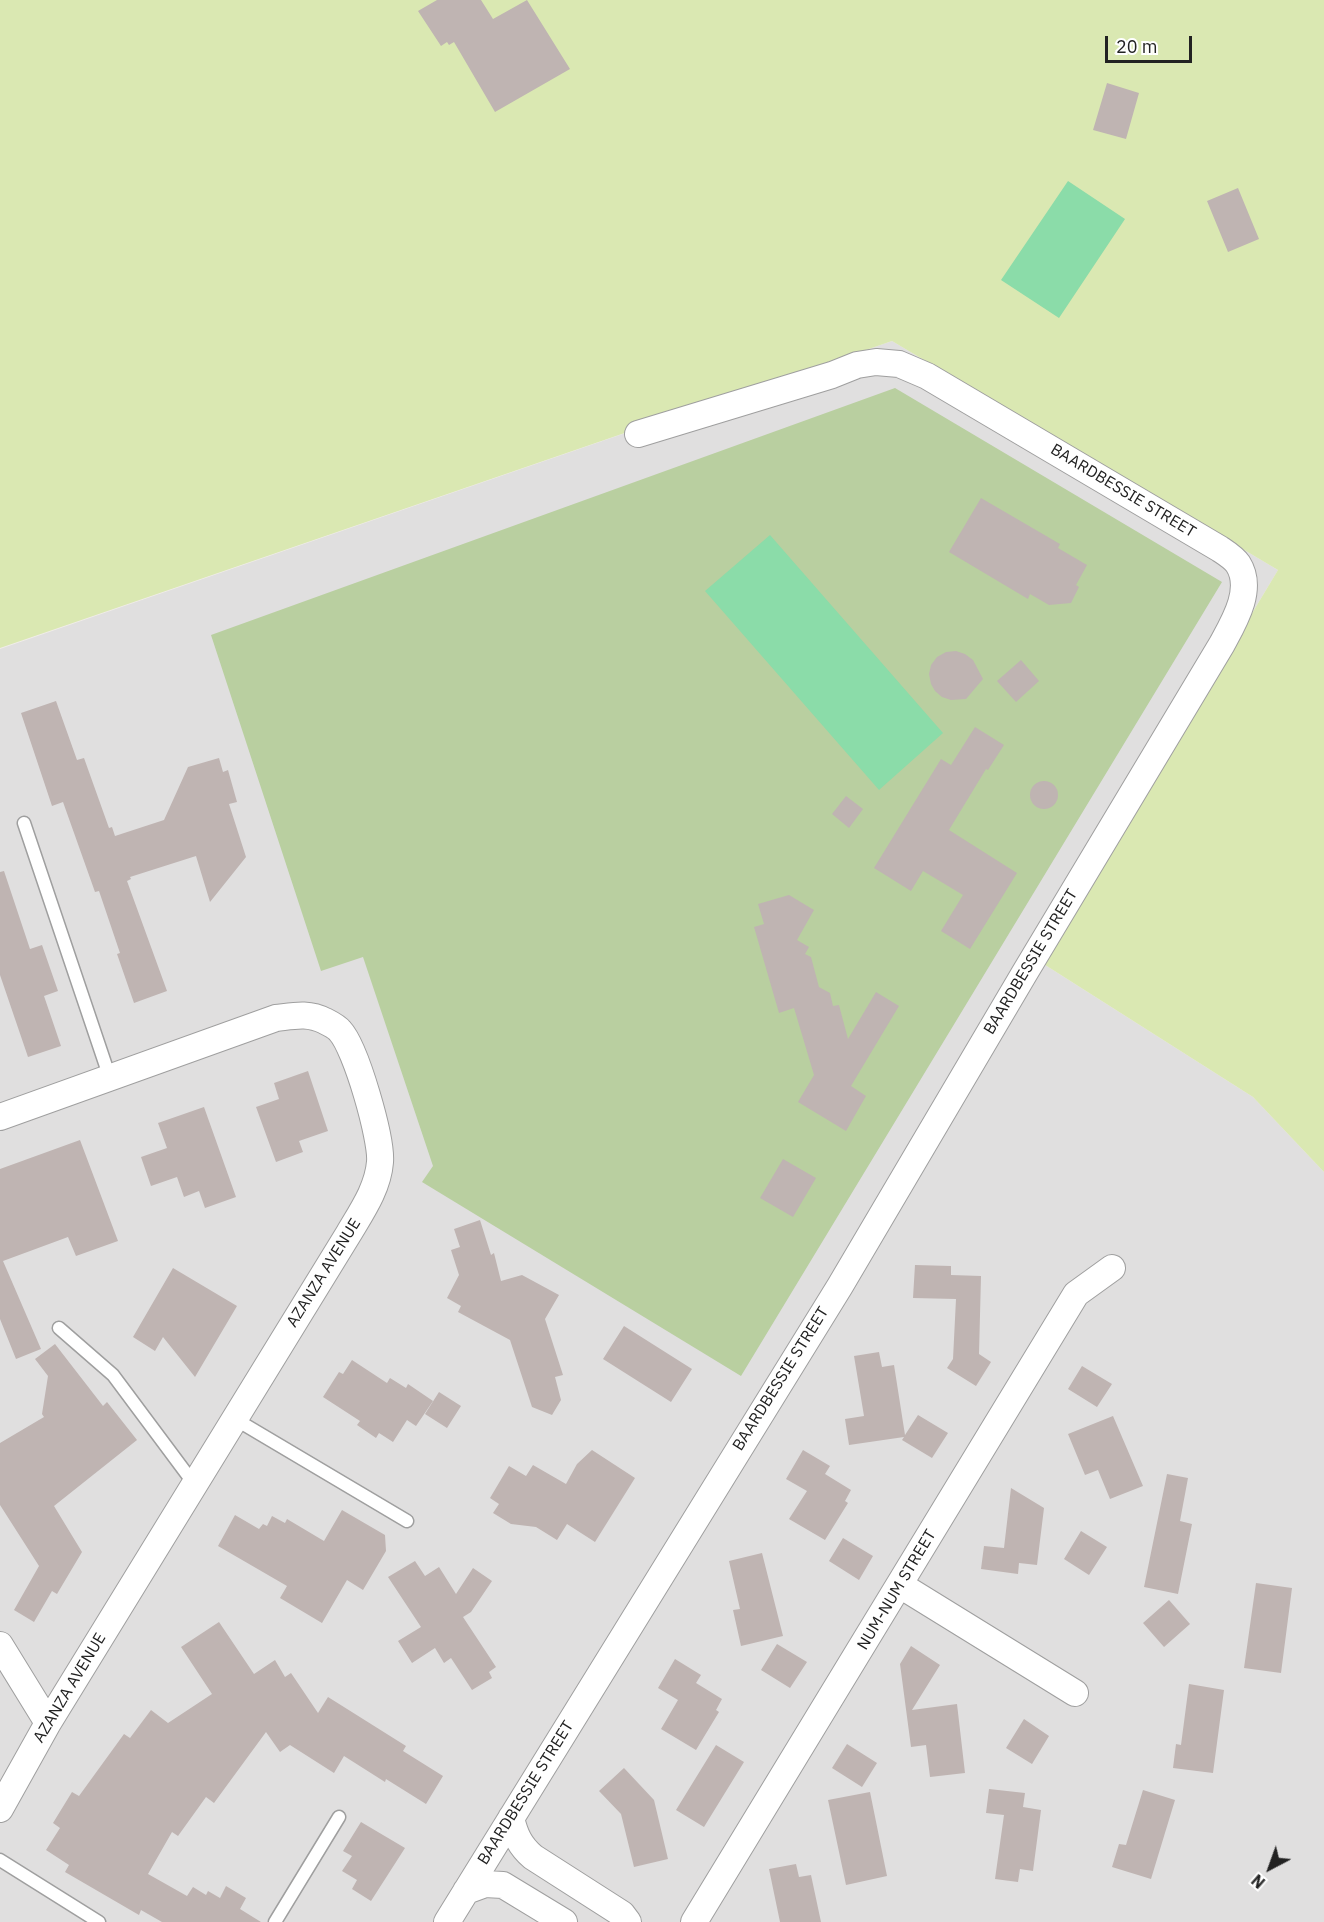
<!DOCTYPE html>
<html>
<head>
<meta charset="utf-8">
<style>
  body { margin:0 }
  #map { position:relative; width:1324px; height:1922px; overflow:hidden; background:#f1ede9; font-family:"IBM Plex Sans",sans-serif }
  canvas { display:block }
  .north { position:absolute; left:1240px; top:1838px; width:60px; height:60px; -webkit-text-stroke:4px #fff; paint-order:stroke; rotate:221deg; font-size:16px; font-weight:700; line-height:24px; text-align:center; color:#222 }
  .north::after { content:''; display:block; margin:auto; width:21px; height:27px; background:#222; clip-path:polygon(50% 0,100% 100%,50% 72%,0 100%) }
  .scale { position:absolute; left:1105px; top:36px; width:87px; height:27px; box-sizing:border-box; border:3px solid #222; border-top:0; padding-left:8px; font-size:18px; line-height:21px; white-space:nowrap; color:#222; -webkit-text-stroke:4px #fff; paint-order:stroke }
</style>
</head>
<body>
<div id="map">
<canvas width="1324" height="1922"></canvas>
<div class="north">N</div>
<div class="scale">20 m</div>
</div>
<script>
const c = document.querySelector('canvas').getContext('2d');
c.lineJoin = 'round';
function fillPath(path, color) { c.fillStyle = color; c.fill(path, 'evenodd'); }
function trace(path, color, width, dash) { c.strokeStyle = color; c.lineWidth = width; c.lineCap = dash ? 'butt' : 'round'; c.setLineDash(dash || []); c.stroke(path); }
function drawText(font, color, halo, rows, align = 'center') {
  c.font = font + ' "IBM Plex Sans",sans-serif'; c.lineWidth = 4.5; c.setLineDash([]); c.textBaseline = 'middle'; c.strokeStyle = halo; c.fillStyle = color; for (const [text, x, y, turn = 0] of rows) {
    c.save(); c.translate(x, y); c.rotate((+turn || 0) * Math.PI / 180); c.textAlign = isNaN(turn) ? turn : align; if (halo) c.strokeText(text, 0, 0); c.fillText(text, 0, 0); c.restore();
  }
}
fillPath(new Path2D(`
  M 892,341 L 1278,570 L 1042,963 L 1253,1097 L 1324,1172 L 1324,1922 L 0,1922 L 0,649 Z`), '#e0dfdf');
fillPath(new Path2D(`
  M 0,0 L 1324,0 L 1324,1172 L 1253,1097 L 1042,963 L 1278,570 L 892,341 L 0,648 Z`), '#dae8b2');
fillPath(new Path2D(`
  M 895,388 L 1222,582 L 741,1376 L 422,1182 L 433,1166 L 363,957 L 321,971 L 211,635 Z`), '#b9cfa0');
fillPath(new Path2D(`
  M 1068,181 L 1125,219 L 1059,318 L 1001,280 Z
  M 770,535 L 943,733 L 879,790 L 705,591 Z`), '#8bdca9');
fillPath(new Path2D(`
  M 437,0 L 481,0 L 493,19 L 527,0 L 570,69 L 495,112 L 454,42 L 449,45 L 447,42 L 441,46 L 418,11 Z
  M 1107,83 L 1139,93 L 1126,139 L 1093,130 Z
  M 1238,188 L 1259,239 L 1228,252 L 1207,201 Z
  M 981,498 L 1060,544 L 1058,548 L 1087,565 L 1076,585 L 1079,587 L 1071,603 L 1049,605 L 1030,594 L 1028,599 L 949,552 Z
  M 956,651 L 965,654 L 973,660 L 983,679 L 966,699 L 951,700 L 942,697 L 935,691 L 931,684 L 929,674 L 931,665 L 937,657 L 946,652 Z
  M 1021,660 L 1039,681 L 1016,702 L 997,681 Z
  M 56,701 L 77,760 L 84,758 L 109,828 L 112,827 L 115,836 L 164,820 L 188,767 L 219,758 L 223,772 L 228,770 L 237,802 L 229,804 L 246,857 L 210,902 L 196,856 L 130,877 L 131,879 L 127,881 L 167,991 L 134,1003 L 117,954 L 120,953 L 99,891 L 95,892 L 63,802 L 52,806 L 21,713 Z
  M 975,727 L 1004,745 L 988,770 L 986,769 L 949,830 L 1017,873 L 970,949 L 941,931 L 963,895 L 923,871 L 911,891 L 874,868 L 941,759 L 951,765 Z
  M1030 795a14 14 0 1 1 28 0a14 14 0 1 1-28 0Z
  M 846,796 L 863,809 L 849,828 L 832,814 Z
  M 4,871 L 30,949 L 42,945 L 58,991 L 44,996 L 61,1046 L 28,1057 L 0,975 L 0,872 Z
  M 789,895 L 814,910 L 797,940 L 809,947 L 805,954 L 811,957 L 819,987 L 830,993 L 833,1006 L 839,1005 L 848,1039 L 876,992 L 899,1006 L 851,1086 L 866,1096 L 846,1131 L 798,1102 L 814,1075 L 794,1008 L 779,1013 L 754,927 L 764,924 L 758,904 Z
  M 308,1071 L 328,1131 L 299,1141 L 303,1152 L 276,1162 L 256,1107 L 279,1099 L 274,1083 Z
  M 204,1107 L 236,1197 L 205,1208 L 199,1191 L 184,1197 L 177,1177 L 151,1186 L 141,1157 L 167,1148 L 158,1123 Z
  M 80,1140 L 118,1241 L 76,1256 L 68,1237 L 3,1261 L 41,1349 L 16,1359 L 0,1319 L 0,1169 Z
  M 783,1159 L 816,1178 L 793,1217 L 760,1198 Z
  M 480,1220 L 491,1255 L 494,1253 L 501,1281 L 522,1275 L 559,1295 L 545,1319 L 563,1375 L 555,1377 L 561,1400 L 552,1415 L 532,1407 L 510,1340 L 458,1312 L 461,1306 L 447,1298 L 459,1275 L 451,1250 L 460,1247 L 454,1229 Z
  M 915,1265 L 951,1266 L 951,1275 L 981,1276 L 979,1354 L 991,1362 L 976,1386 L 947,1368 L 953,1359 L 956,1299 L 913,1298 Z
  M 173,1268 L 237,1306 L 195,1377 L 163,1337 L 155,1351 L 133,1337 Z
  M 624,1326 L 692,1369 L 671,1402 L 603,1359 Z
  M 55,1344 L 103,1406 L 107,1402 L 137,1440 L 54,1506 L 82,1552 L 57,1594 L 52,1591 L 34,1622 L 14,1610 L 39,1566 L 0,1505 L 0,1443 L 44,1417 L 42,1414 L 48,1376 L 35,1359 Z
  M 879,1352 L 882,1367 L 894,1365 L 905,1435 L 918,1415 L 948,1433 L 932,1458 L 902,1440 L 904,1437 L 849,1445 L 845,1419 L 864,1416 L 854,1356 Z
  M 352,1360 L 387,1383 L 390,1378 L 406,1388 L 408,1384 L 433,1401 L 416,1426 L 407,1420 L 393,1442 L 379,1433 L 376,1438 L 357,1425 L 360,1421 L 323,1397 L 339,1372 L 343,1374 Z
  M 1082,1366 L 1112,1384 L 1097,1407 L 1068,1389 Z
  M 439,1392 L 461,1406 L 447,1428 L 425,1414 Z
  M 1113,1416 L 1143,1486 L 1110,1499 L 1098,1470 L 1085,1475 L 1068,1434 Z
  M 592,1450 L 635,1478 L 595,1542 L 567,1524 L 557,1540 L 536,1527 L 511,1524 L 493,1513 L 499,1504 L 490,1498 L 509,1466 L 526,1476 L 533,1465 L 566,1484 L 577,1464 Z
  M 803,1450 L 830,1466 L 825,1474 L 851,1490 L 845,1501 L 848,1503 L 825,1540 L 789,1519 L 807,1491 L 786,1479 Z
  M 1167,1474 L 1188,1478 L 1180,1521 L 1192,1524 L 1178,1594 L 1144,1587 Z
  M 1011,1488 L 1044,1508 L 1037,1565 L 1019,1563 L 1018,1574 L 981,1569 L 984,1546 L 1004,1548 Z
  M 342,1510 L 385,1535 L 386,1551 L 363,1590 L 347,1580 L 322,1623 L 280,1598 L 287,1586 L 218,1546 L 235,1515 L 259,1529 L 263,1524 L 267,1526 L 272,1516 L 285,1523 L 287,1519 L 324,1541 Z
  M 1081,1531 L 1107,1547 L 1089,1575 L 1064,1559 Z
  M 843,1538 L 873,1556 L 859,1580 L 829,1561 Z
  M 762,1553 L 783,1636 L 741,1646 L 733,1610 L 740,1609 L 729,1561 Z
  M 415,1561 L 425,1576 L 439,1567 L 456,1594 L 473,1568 L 492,1581 L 471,1612 L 463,1617 L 496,1667 L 489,1672 L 492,1678 L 472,1690 L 451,1658 L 444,1663 L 435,1648 L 412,1663 L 398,1641 L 421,1627 L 388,1577 Z
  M 1256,1583 L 1292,1588 L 1281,1673 L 1244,1668 Z
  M 1169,1600 L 1190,1624 L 1164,1647 L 1143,1623 Z
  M 219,1622 L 254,1674 L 275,1660 L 285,1677 L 291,1673 L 318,1713 L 328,1697 L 406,1746 L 403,1751 L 443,1776 L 426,1804 L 386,1779 L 385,1782 L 344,1756 L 334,1773 L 290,1745 L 280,1752 L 266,1732 L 214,1803 L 206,1797 L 178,1836 L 172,1832 L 148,1874 L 187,1896 L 193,1887 L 206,1895 L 208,1891 L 220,1898 L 226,1886 L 246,1898 L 240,1909 L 261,1922 L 162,1922 L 141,1910 L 139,1915 L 65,1872 L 69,1865 L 46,1850 L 60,1828 L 53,1823 L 72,1792 L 79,1796 L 124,1734 L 130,1738 L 151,1710 L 168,1723 L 212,1694 L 181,1647 Z
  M 777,1644 L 807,1662 L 790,1688 L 761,1670 Z
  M 911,1646 L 940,1665 L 912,1710 L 957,1704 L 965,1773 L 930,1777 L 926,1745 L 911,1747 L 900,1664 Z
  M 675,1659 L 701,1675 L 696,1683 L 722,1699 L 716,1710 L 719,1712 L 696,1750 L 661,1729 L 678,1700 L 658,1688 Z
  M 1189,1684 L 1224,1690 L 1213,1773 L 1173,1768 L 1176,1744 L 1181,1745 Z
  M 1024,1719 L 1049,1736 L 1032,1764 L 1006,1748 Z
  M 847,1744 L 877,1763 L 862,1787 L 832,1768 Z
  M 716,1745 L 744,1762 L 704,1827 L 676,1810 Z
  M 624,1768 L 654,1800 L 668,1859 L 634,1867 L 621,1814 L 599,1791 Z
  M 989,1789 L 1025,1793 L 1023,1807 L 1041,1810 L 1033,1871 L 1020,1869 L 1018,1882 L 995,1879 L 1004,1815 L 986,1813 Z
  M 1143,1790 L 1175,1800 L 1151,1879 L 1112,1867 L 1119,1844 L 1126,1845 Z
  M 870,1792 L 887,1876 L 846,1885 L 828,1800 Z
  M 361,1822 L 405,1848 L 371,1901 L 352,1889 L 357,1880 L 342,1871 L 352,1856 L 343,1851 Z
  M 796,1864 L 799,1877 L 811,1875 L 821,1922 L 780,1922 L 769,1869 Z`), '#bfb4b2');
const lane = new Path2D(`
  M 24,823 L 110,1078
  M 59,1328 L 113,1375 L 195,1485
  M 235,1419 L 407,1521
  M 0,1860 L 99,1922
  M 275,1922 L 339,1817`);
const street = new Path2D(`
  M 0,1117 L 276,1018 C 293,1016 308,1012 325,1021 C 329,1023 337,1027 340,1031 C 356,1048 382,1139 380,1162 C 378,1188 362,1211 349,1233 L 48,1723 L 0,1809
  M 900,1585 L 1075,1693
  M 0,1645 L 48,1723
  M 511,1818 C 515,1835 520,1846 533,1857 L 622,1914 L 628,1922
  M 466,1891 L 485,1884 L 503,1885 L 564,1922
  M 447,1922 L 840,1286 L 1024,974 L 1222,644 C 1234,622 1254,589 1238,564 C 1234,558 1226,553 1220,549 L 927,376 L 899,364 L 876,362 L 857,365 L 832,375 L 638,434
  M 694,1922 L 1076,1294 L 1112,1268`);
trace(lane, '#9f9f9f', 15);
trace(street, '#9f9f9f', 28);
trace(lane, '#fff', 12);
trace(street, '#fff', 26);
drawText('16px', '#222', '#fff', [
  ["BAARDBESSIE STREET",1123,491,31],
  ["BAARDBESSIE STREET",1031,962,-59],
  ["AZANZA AVENUE",324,1273,-58],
  ["BAARDBESSIE STREET",781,1379,-58],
  ["NUM-NUM STREET",897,1590,-59],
  ["AZANZA AVENUE",70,1688,-59],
  ["BAARDBESSIE STREET",526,1793,-58]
]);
</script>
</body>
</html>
